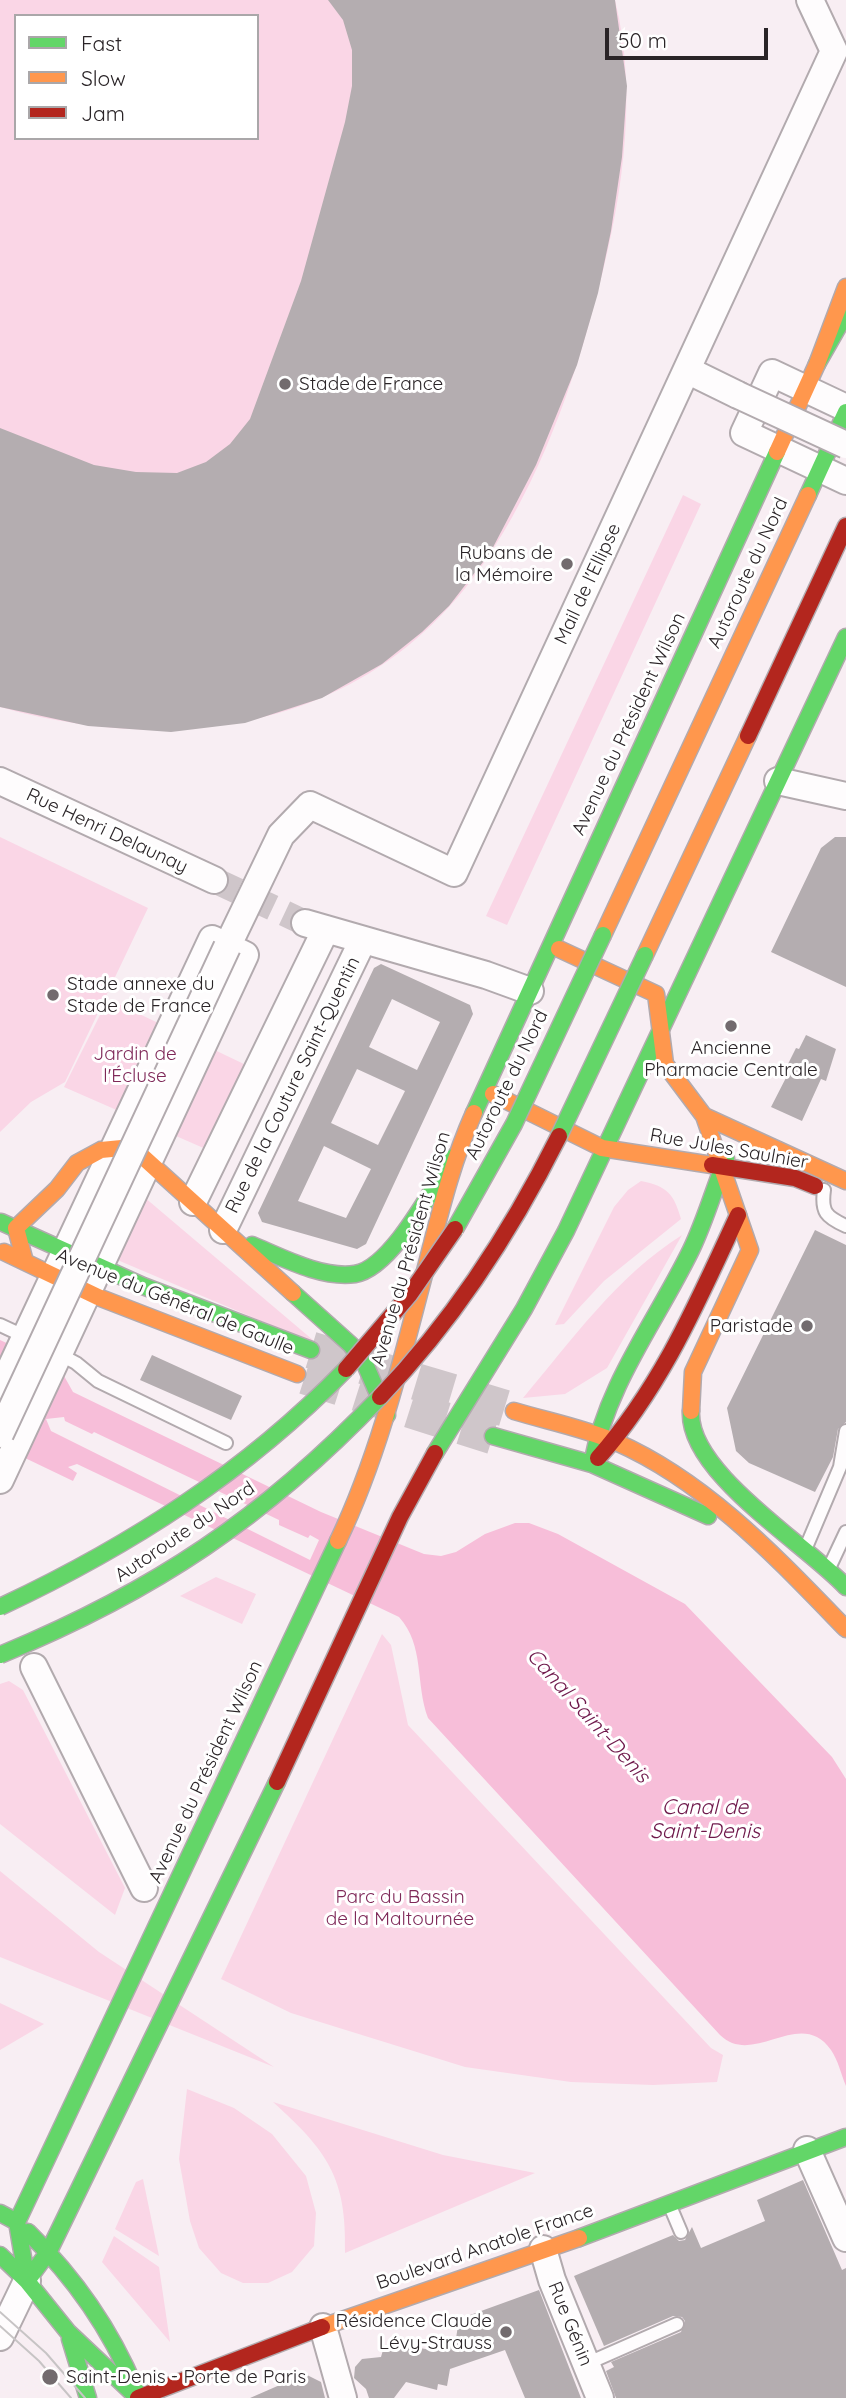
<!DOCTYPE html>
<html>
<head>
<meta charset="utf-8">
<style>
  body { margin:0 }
  #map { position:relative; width:846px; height:2398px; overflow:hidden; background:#f8eef3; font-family:Quicksand,sans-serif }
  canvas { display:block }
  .legend { position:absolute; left:14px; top:14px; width:245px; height:126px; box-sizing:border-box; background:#fff; border:2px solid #aaa7a9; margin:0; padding:9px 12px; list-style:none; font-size:21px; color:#2a2427 }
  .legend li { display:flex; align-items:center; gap:14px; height:35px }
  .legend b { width:35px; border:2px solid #aaa7a9 }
  .scale { position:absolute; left:605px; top:28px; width:163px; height:32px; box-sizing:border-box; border:4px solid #2a2427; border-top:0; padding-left:9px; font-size:21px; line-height:24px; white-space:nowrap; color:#2a2427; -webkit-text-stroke:5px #fff; paint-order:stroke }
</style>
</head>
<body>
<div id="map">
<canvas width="846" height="2398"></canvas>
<ul class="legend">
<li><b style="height:9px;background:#63d668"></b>Fast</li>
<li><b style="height:9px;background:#ff974d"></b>Slow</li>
<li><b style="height:9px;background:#b3261e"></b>Jam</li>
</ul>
<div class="scale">50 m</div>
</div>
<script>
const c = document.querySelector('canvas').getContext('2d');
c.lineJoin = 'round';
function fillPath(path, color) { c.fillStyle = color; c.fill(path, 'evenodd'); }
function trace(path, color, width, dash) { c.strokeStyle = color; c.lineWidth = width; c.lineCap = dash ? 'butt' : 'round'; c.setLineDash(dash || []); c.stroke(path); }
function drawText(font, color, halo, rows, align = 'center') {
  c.font = font + ' Quicksand,sans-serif'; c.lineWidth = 6; c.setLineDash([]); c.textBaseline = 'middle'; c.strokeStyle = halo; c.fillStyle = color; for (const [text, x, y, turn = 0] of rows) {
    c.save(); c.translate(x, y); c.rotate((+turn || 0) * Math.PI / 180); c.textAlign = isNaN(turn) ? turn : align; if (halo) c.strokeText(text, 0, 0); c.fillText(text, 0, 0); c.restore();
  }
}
fillPath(new Path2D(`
  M 0,0 L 615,0 C 640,100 620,212 593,309 C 568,402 531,500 473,578 C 358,731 174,756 0,707 ZM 16,16 L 257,16 L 257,138 L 16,138 Z
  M 683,495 L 701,504 L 507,925 L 486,916 Z
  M 0,837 L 148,908 L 65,1082 L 31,1102 L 0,1132 Z
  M 108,999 L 246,1065 L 208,1150 L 64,1087 Z
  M 641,1181 C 667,1186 674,1194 681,1219 L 604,1281 L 564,1324 L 555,1325 L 614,1207 L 628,1190 Z
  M 137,1191 L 320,1346 L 108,1256 Z
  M 682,1235 L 607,1368 L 565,1394 L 523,1398 C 572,1340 617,1276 682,1235 Z
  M 216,1577 L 256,1594 L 242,1624 L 180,1596 Z
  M 382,1634 L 391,1645 L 408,1725 L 711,2048 L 723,2055 L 717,2082 L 653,2085 L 571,2082 L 465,2067 L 291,2013 L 221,1979 Z
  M 9,1681 L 23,1690 L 125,1888 L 115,1915 L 0,1824 L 0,1684 Z
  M 0,1871 L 99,1952 L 274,2067 L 0,1957 Z
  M 0,2003 L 44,2024 L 0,2050 Z
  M 187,2089 L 234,2108 L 272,2134 L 306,2176 L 316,2213 L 314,2246 L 292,2272 L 268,2283 L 243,2283 L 221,2273 L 199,2248 L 190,2221 L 179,2159 Z
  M 273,2102 L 443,2155 L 535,2173 L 345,2253 C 347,2177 327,2151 273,2102 Z
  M 143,2179 L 159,2256 L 115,2229 L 136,2182 Z
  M 114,2236 L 159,2267 L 170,2342 L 102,2262 Z`), '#fad6e6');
fillPath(new Path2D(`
  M 0,1340 L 59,1367 L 73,1392 L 321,1512 L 424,1554 L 441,1556 L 456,1552 L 485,1534 L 515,1523 L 529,1523 L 558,1534 L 685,1604 L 832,1757 L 846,1779 L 846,2086 C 841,2074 838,2060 831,2050 C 800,2006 754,2068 720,2035 L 428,1718 C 415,1683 425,1646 399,1617 L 77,1464 L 68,1467 L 77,1473 L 73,1481 L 0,1446 ZM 64,1417 L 65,1421 L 92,1434 L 94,1432 L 279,1520 L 279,1525 L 308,1538 L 310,1535 L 319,1540 L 310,1560 L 51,1431 L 46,1419 Z`), '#f7bed9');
fillPath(new Path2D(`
  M 328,0 L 615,0 L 627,86 L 622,157 L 611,231 L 598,293 L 577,365 L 536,465 L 490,553 L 449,606 L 422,632 L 382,664 L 322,698 L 245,723 L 171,732 L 88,726 L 0,707 L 0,428 L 94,465 L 136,472 L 177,473 L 206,462 L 230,444 L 250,419 L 301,281 L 345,122 L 352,86 L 352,50 L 343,20 Z
  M 835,837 L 846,837 L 846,987 L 771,952 L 821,848 Z
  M 381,964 L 470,1005 L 473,1014 L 366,1244 L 357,1249 L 262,1222 L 258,1213 L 374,968 ZM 392,999 L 440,1022 L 417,1070 L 369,1047 ZM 357,1069 L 405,1091 L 378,1145 L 331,1123 ZM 324,1146 L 371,1169 L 346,1218 L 298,1201 Z
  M 806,1035 L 836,1049 L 826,1081 L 821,1079 L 802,1121 L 771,1107 L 792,1066 L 788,1064 L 796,1048 L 799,1049 Z
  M 815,1230 L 846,1245 L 846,1422 L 838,1429 L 833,1457 L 815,1492 L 749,1463 L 736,1451 L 727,1408 Z
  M 152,1355 L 242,1396 L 231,1420 L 140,1380 Z
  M 803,2180 L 842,2270 L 846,2268 L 846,2398 L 616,2398 L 606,2371 L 614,2367 L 611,2362 L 681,2332 L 685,2321 L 682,2317 L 673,2316 L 604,2346 L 574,2276 L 673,2235 L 679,2241 L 685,2240 L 692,2227 L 701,2248 L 765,2221 L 757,2200 Z
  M 539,2290 L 581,2398 L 525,2398 L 505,2350 L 450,2369 L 447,2386 L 438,2384 L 437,2390 L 406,2382 L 394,2398 L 369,2398 L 366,2389 L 354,2378 L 355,2367 L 362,2359 L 381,2357 L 383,2350 L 398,2344 L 431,2350 L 433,2343 L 455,2345 L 459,2319 Z
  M 305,2374 L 321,2382 L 325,2398 L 250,2398 Z`), '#b4adb0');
trace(new Path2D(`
  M 214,880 L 305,923`), '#cfc6ca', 26, [26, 13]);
trace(new Path2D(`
  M 311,1350 L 514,1411
  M 305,1376 L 493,1436`), '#cfc6ca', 37, [37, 18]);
const lane = new Path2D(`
  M 824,1190 C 821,1212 826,1217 846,1226
  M 0,1325 L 28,1338
  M 57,1353 L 76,1363 L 98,1381 L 226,1443
  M 807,1545 L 840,1467 L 846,1431
  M 830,1566 L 846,1532
  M 670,2206 L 681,2232
  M 586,2364 L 677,2324`);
const street = new Path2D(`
  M 687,370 L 738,395
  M 846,408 L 772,373 L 744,433 L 846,481
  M 0,781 L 214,880
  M 778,781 L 846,796
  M 305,923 L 486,975 L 530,991
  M 227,947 L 281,835 L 310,805 L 454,873 L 834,51 L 810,0
  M 193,1202 L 326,929
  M 223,1230 L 363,940
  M 0,1391 L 212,939 L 245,955 L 0,1480
  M 34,1667 L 144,1888
  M 807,2150 L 846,2238
  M 543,2249 L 552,2280 L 600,2398
  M 323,2327 L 343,2398
  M 0,2337 L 27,2281`);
const fast = new Path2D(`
  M 817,364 L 846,313
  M 808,495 L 846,412
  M 474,1113 L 777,452
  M 1,1222 L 143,1286 L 311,1350
  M 252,1245 C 281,1257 322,1279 355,1274 C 392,1268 433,1187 453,1157
  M 293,1293 L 351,1345 L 365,1364 L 387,1415
  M 691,1411 C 687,1472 806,1544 846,1587
  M 493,1436 L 592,1464 L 708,1516
  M 435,1453 L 524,1309 L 566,1231 L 846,637
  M 592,1464 C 607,1383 656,1322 691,1250 C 705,1221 714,1189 726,1159
  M 0,2213 L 17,2222 L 338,1541
  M 17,2222 L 27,2281 L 68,2332 L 138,2398
  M 28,2232 C 74,2277 110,2328 135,2388
  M 579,2238 L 846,2137
  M 0,2255 L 27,2281 L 49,2251 L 277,1782
  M 70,2339 L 88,2398`);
const slow = new Path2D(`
  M 777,452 L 817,364 L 846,287
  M 603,935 L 808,495
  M 559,949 L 656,994 L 665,1064 L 704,1116 L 846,1181
  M 645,955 L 748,736
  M 493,1094 L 602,1148 L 712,1165
  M 4,1252 L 98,1297 L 297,1374
  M 25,1262 L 16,1228 L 57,1189 L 77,1163 L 101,1150 L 132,1147 L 293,1293
  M 514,1411 C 547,1421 584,1428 616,1442 C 707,1482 778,1559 846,1629
  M 691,1411 L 693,1372 L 750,1250 L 704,1116
  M 338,1541 C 379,1455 401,1363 425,1271 C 439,1217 451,1164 474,1113
  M 322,2327 L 579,2238`);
const jam = new Path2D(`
  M 748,736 L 846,526
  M 712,1165 L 795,1178 L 815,1186
  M 598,1458 C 662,1386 698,1301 738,1215
  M 277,1782 L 400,1517 L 435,1453
  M 138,2398 L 322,2327`);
trace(lane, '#b2aaae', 16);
trace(street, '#b2aaae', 30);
trace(fast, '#b2aaae', 19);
trace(slow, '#b2aaae', 19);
trace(jam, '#b2aaae', 19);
trace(lane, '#fefcfd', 12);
trace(street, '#fefcfd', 26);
trace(fast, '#63d668', 16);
trace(slow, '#ff974d', 16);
trace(jam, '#b3261e', 16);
trace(new Path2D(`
  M 0,2312 L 46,2353 L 85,2398
  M 0,2326 L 39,2361 L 71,2398`), '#c7c4c5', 2);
const streetBridge = new Path2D(`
  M 738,395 L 846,445
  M 0,1434 L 227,947`);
const fastBridge = new Path2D(`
  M 559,1136 L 645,955
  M 455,1229 L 514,1124 L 603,935
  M 0,1607 C 130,1546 246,1472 346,1369
  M 0,1655 C 155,1591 264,1518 380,1397`);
const jamBridge = new Path2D(`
  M 346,1369 L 410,1294 L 455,1229
  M 380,1397 C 453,1321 512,1230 559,1136`);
trace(streetBridge, '#b2aaae', 30, []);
trace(fastBridge, '#b2aaae', 19, []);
trace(jamBridge, '#b2aaae', 19, []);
trace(streetBridge, '#fefcfd', 26);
trace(fastBridge, '#63d668', 16);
trace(jamBridge, '#b3261e', 16);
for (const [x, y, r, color] of [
  [285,384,7,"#726b6e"],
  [567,564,7,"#726b6e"],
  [53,995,7,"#726b6e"],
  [731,1026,7,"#726b6e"],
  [807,1326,7,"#726b6e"],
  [506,2332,7,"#726b6e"],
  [50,2377,9,"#726b6e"]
]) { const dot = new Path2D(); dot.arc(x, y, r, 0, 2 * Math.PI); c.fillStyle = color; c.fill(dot); trace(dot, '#fff', 2.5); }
drawText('19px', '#2a2427', '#fff', [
  ["Stade de France",299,384],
  ["Rubans de",553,553,"right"],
  ["la Mémoire",553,575,"right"],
  ["Stade annexe du",67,984],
  ["Stade de France",67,1006],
  ["Ancienne",731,1048,"center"],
  ["Pharmacie Centrale",731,1070,"center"],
  ["Paristade",793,1326,"right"],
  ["Résidence Claude",492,2321,"right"],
  ["Lévy-Strauss",492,2343,"right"],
  ["Saint-Denis - Porte de Paris",66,2377]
], 'left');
drawText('19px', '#2a2427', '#fff', [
  ["Autoroute du Nord",748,573,-65],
  ["Mail de l'Ellipse",588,584,-65],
  ["Avenue du Président Wilson",629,724,-65],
  ["Rue Henri Delaunay",107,831,25],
  ["Rue de la Couture Saint-Quentin",293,1085,-64],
  ["Autoroute du Nord",507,1085,-64],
  ["Rue Jules Saulnier",729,1149,10],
  ["Avenue du Président Wilson",411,1249,-74],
  ["Avenue du Général de Gaulle",175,1302,22],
  ["Autoroute du Nord",185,1532,-34],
  ["Avenue du Président Wilson",206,1772,-65],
  ["Boulevard Anatole France",485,2247,-19],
  ["Rue Génin",570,2324,68]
]);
drawText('19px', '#7f2959', '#fff', [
  ["Jardin de",135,1054],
  ["l'Écluse",135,1076],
  ["Parc du Bassin",400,1897],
  ["de la Maltournée",400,1919]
]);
drawText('italic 21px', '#6e174a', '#fff', [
  ["Canal Saint-Denis",588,1716,48],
  ["Canal de",705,1808],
  ["Saint-Denis",705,1832]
]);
</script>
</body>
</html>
